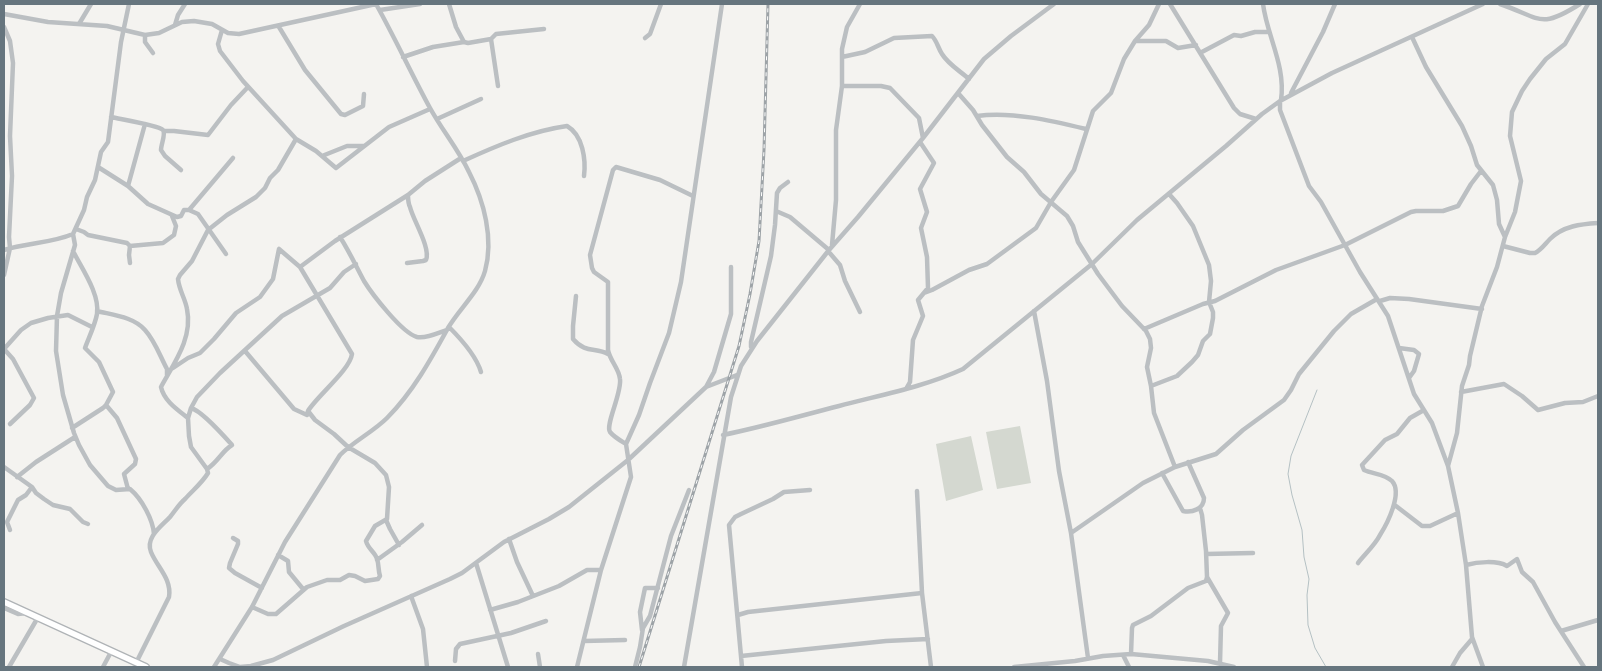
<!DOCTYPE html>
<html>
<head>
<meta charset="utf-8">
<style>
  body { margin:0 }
  #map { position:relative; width:1602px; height:671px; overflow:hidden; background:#f4f3f0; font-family:"DejaVu Sans",sans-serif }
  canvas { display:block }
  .frame { position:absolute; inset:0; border:5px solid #66757e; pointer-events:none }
</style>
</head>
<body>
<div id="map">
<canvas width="1602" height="671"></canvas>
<div class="frame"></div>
</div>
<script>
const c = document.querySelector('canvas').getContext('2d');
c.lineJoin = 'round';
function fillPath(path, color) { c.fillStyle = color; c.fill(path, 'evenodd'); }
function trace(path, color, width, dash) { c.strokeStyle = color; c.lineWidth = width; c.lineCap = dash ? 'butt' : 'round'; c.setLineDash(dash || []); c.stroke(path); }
fillPath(new Path2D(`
  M 1020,426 L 1031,483 L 997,489 L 986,432 Z
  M 971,436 L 983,490 L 946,501 L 936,444 Z`), '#d4d8d0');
trace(new Path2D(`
  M 1317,390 L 1291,456 L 1288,474 L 1292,495 L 1302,530 L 1304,557 L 1309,579 L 1307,595 L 1308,625 L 1315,648 L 1326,667`), '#b4c0c3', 1);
const major = new Path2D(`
  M 4,602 L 146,667`);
trace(major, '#afb3b6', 8);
trace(new Path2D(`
  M 129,4 L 121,42 L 108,142 L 101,152 L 95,180 L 87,197 L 84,210 L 73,234 L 75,245 L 61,293 L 57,316 L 56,351 L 63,395 L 74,433 L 79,445 L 90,465 L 108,486 L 116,490 L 130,489 C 142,499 153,520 154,534
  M 449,4 L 456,27 L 464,42
  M 1170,4 L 1234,108 L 1240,114 L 1256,119
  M 1263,4 C 1267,36 1286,66 1281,100
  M 1500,4 C 1541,18 1539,30 1580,4
  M 380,10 L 420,4
  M 4,14 L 48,22 L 107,26 L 145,35 L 159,33 L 182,22 L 194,21 L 212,24 L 228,33 L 239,34 L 376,4
  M 79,24 L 91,4
  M 175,25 L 178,15 L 185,4
  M 4,27 L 10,41 L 13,63 L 10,136 L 12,176 L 9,237 L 10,248 L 4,275
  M 279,27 L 305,70 L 341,114 L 345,115 L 363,106 L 364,94
  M 222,30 L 218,44 L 220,51 L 243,81 L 296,139 L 316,151 L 336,168 L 389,127 L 430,109
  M 145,35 L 145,42 L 153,53
  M 1412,37 L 1426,67 L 1462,126 L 1471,146 L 1477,165 L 1493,185 L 1497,200 L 1499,224 L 1505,237 L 1497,267 L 1482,306 L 1470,356 L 1469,365 L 1462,386 L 1457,433 L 1448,466
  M 645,38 L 650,34 L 661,4
  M 491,39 L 496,34 L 544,29
  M 1135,41 L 1166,41 L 1178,48 L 1196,45
  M 1200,53 L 1234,35 L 1241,36 L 1255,32 L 1268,32
  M 403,57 L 433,47 L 464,42 L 468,43 L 491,39 L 498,86
  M 842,57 L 865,52 L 894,38 L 932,36 C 937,41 938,48 942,54 C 948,64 960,71 969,79
  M 842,86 L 881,86 L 890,88 L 919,118 L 923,138
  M 958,93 L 973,110 L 982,125 L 1007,157 L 1024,172 L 1041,194 L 1067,216 L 1073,226 L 1078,242 L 1098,274 L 1122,306 L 1146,331 L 1150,339 L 1151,348 L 1147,367 L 1151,386 L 1154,413 L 1175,467
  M 1291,93 L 1323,32 L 1335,4
  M 1280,101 L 1280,110 L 1309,186 L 1321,202 L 1360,272 L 1388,316 L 1414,394 L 1432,423 L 1448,466 L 1458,513 L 1466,565 L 1472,637 L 1483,667
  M 977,116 C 1011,111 1053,121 1086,129
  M 111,117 C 119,119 158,125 163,130 C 166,134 161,144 161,150 L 165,156 L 181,170
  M 437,119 L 481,99
  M 164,131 L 174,131 L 208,135 L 231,105 L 248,87
  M 322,156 L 347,146 L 364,146
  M 463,161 C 496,146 531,131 567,126 C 583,135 586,160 584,176
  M 98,167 L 128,186 L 148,204 L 177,217 L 181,216 L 184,210 L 189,210 L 233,158
  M 128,186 L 145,124
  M 189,210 L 198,214 L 226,254
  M 776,211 L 790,217 L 829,250
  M 76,229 L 84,232 L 88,235 L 127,243 L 130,246 L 129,255 L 130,263
  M 340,237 C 349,251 356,266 364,281 C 372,294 402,333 417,337 C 426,339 438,333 447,330
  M 1505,237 L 1515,212 L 1521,181 L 1510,136 L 1512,112 L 1522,91 L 1530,79 L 1546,59 L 1565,44 L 1588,4
  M 832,245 L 836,200 L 836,130 L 842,86 L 842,49 L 847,27 L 860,4
  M 130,246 L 163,243 L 174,235 L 176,226 L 172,216
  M 1503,246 L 1530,253 L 1535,253 C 1541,250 1545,244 1550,239 C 1563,226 1581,224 1598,223
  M 279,249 L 300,267 L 352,354 C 350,370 317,396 308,411
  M 4,250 C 27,243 52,243 73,234
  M 828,251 L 840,265 L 845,281 L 860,312
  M 407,263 L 423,261 L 426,260 C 431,248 413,220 410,207 C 408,203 408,199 408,195
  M 300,267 L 335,241 L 408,195 L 425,181 L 461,158
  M 924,293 L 932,290 L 969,270 L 987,264 L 1036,228 L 1051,202 L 1074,170 L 1093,111 L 1111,93 L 1124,59 L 1135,41 L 1149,25 L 1159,4
  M 576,296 L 573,326 L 573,339 C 586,354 595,347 608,354
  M 1380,301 L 1390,298 L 1409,299 L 1482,309
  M 97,311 C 113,315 134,317 145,330 C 155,341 160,356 167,369 L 167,375
  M 1034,311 L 1047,381 L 1059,471 L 1071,533 L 1088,658
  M 449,327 C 461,339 476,355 481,372
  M 1144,329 L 1203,304 L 1215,301 L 1276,270 L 1345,245 L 1411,212 L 1416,211 L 1443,211 L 1458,206 L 1471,184 L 1481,171
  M 751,347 L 751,342 L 771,256 L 775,225 L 777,193 L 780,188 L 788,182
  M 1399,348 L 1414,350 L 1419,354 L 1414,371 L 1409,378
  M 4,349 L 21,330 L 31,323 L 48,318 L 68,315 L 92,327
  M 4,349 L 13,359 L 34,398 L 30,405 L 10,424
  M 245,351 L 294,409 L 307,415 L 308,411 L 315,420 L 334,434 L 348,447 L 375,463 L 386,475 L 389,487 L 387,519 L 375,526 L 366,541 C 368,549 375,552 377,559 C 379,564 378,570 380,576 L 378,579 L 365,581 L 355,576 L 349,575 L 340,580 L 327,580 L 307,587 L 276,614 L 268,614 L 252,607
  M 173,368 L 188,358 L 200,353 L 214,339 L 236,313 L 260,297 L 273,279 L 279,249
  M 1151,386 L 1177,376 L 1192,362 L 1198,355 L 1203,341 L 1210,334 L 1213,318 L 1213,312 L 1209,302 L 1211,281 L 1209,265 L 1193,226 L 1177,203 L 1169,194
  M 706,387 L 737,375
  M 906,389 L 910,382 L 913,340 L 923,316 L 918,300 L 928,288 L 927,257 L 921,228 L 927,212 L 920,189 L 934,163 L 920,142
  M 1461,392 L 1504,384 L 1522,396 L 1538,410 L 1565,403 L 1583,402 L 1598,396
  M 106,405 L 117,418 L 136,459 L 135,464 L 124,474 L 128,489
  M 191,408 C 202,411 224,436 232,445 C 222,451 218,462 207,469
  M 188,418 C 178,410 164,401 161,387 C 174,363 193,338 187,309 C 185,298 179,290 178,279 L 180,275 L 192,261 L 208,230 L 227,215 L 256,197 L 265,188 L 270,178 L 278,170 L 296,139
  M 72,428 L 103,408 L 106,405 L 113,392 L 99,362 L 85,348 C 89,337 95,325 97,314 C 100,294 82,269 73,251
  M 723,435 C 762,427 800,416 839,406 C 880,395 924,387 963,369 L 1092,264 L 1137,220 L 1226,146 L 1262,114 L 1280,101 L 1332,73 L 1483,4
  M 626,444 C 621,441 614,437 610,432 C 605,425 622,393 620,379 C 619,368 610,361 608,350 L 608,282 L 594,272 L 592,268 L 590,255 L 613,170 L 616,167 L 660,180 L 693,196
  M 4,467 L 32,487 L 36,493 L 44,499 L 53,505 L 70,509 L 83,522 L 88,524
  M 1162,473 L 1183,511 C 1192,513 1204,509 1204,498 L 1188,462
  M 17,477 L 36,462 L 75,437
  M 917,491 L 922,593 L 931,667
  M 1396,506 L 1422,526 L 1430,526 L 1458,513
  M 1200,508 L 1202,515 L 1206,551 L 1207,577 L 1228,613 L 1221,626 L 1220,663
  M 386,520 L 390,529 L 399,545
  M 10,530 L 7,522 L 18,500 L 26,495 L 32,487
  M 1071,533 L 1143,483 L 1175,467 L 1216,454 L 1243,430 L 1284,400 L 1291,390 L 1299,374 L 1334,331 L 1351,314 L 1377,299
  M 233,538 L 238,541 L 238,544 L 230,563 L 229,568 L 235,573 L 262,588
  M 509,539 L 517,562 L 533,596
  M 1206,554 L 1253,553
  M 278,555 L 288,561 L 289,572 L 303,589
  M 377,560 L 402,542 L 422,525
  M 476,563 L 508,667
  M 1358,563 C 1365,554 1375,545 1380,535 C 1387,524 1403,493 1392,481 C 1385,474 1373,474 1364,470 L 1362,465 L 1385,440 L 1397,434 L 1410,418 L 1424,410
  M 1466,565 C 1477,562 1497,560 1507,566 L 1517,559 L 1522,572 L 1533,582 L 1555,622 L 1584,667
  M 411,596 L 423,629 L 427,667
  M 4,608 L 18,614 L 27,613
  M 490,610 L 518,602 L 559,586 L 587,570 L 601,570
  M 738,615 L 748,612 L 922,593
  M 642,630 L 640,612 L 645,588 L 658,588
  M 1561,631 L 1598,620
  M 584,641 L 625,640
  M 538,654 L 540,667
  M 1131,654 L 1132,628 L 1133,625 L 1151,616 L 1188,588 L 1206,581 L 1207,577
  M 1123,655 L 1129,667
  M 741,656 L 886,641 L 928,639
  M 220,659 L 229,663 L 240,667 L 251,666 L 273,660 L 344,626 L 450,579 L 462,573 L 504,542 L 549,519 L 569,507 L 628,460 L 706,387 L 714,372 L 731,314 L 731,267
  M 455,661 L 456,649 L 460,644 L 511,633 L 546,621
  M 136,663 L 169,597 C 172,579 157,567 151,552 C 145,537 162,526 170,517 C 175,511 179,504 185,499 C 193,490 202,483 208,473 L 207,469 L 191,447 L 189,436 L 188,418 L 191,408 L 197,397 L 220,373 L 282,316 L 330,288 L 344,272 L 356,264
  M 9,667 L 37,619
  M 103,667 L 111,652
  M 214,667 L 252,607 L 285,542 L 340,455 C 354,441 373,432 387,418 C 413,392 431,359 448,328 C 459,309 479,292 485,271 C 494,239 484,201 469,172 C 458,149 442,130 430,108 C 411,73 395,38 376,4
  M 577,667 L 601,570 L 631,477 L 626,444 L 639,415 L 650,383 L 669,333 L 681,282 L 722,4
  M 635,667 L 640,647 L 643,628 L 650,616 L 671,536 L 689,490
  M 684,667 L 731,397 L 741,366 L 757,341 L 829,250 L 858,217 L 923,138 L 984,59 L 1011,36 L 1054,4
  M 742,667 L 729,525 L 735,517 L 741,514 L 773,499 L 784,492 L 810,490
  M 1014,667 L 1075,661 L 1103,656 L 1131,654 L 1208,661 L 1234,667
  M 1452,667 L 1460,653 L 1472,639`), '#bbbfc2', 4.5);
trace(major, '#fff', 5.5);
const rail = new Path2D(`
  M 639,667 L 739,346 L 750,294 L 759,241 L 764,150 L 768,4`);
trace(rail, '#9da3a7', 3);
trace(rail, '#fff', 1, [4]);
</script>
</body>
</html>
